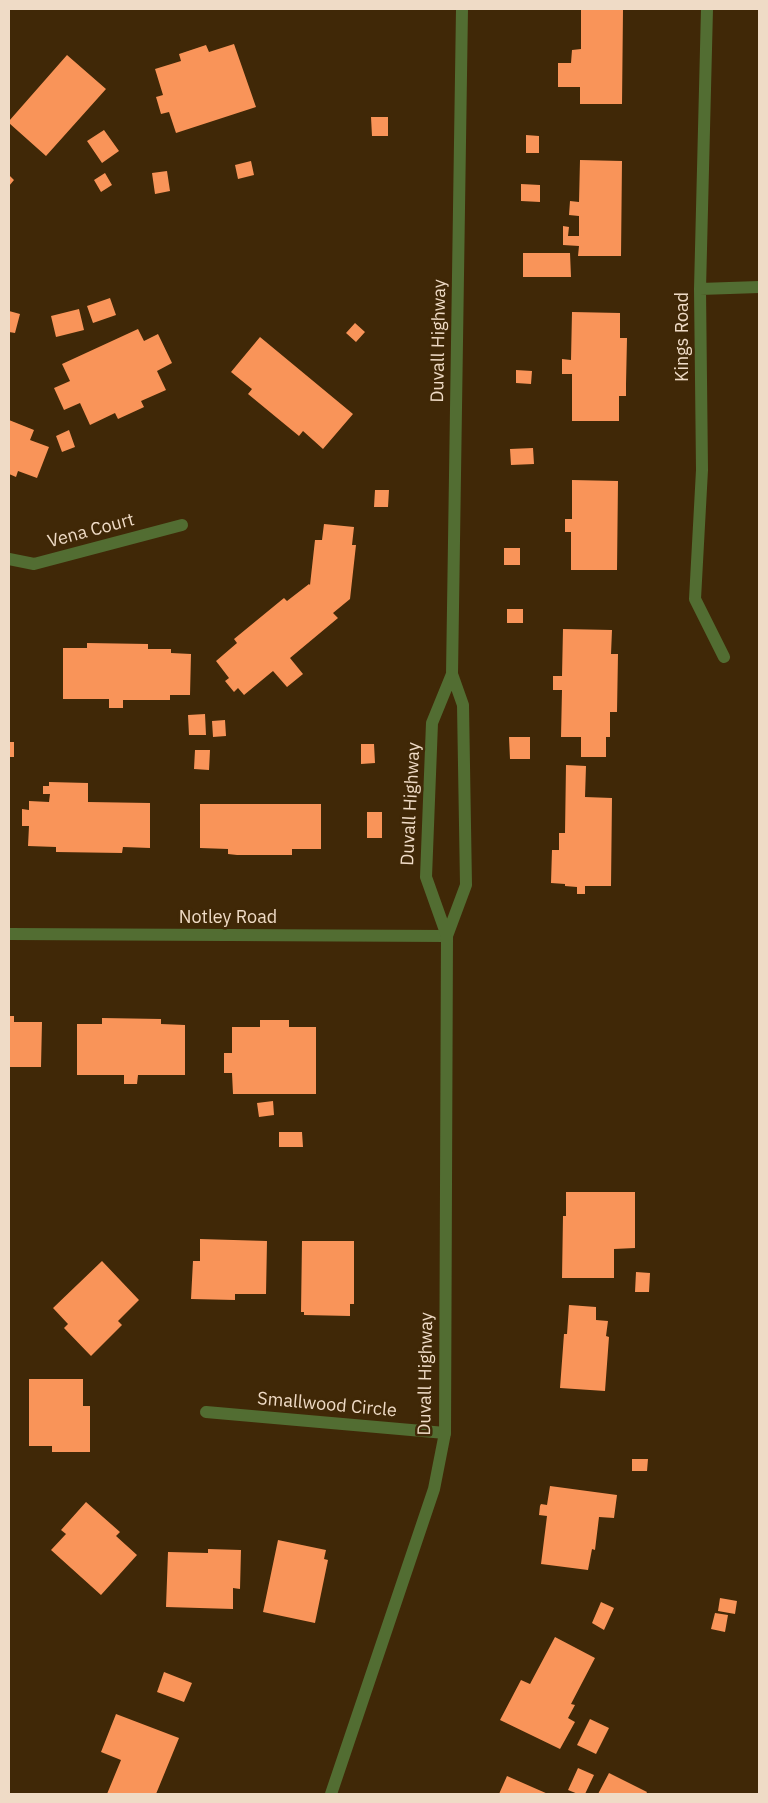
<!DOCTYPE html>
<html>
<head>
<meta charset="utf-8">
<style>
  body { margin:0 }
  #map { position:relative; width:768px; height:1803px; overflow:hidden; background:#402807; font-family:"IBM Plex Sans",sans-serif }
  canvas { display:block }
  .frame { position:absolute; inset:0; border:10px solid #efdbc6; pointer-events:none }
</style>
</head>
<body>
<div id="map">
<canvas width="768" height="1803"></canvas>
<div class="frame"></div>
</div>
<script>
const c = document.querySelector('canvas').getContext('2d');
c.lineJoin = 'round';
function fillPath(path, color) { c.fillStyle = color; c.fill(path, 'evenodd'); }
function trace(path, color, width, dash) { c.strokeStyle = color; c.lineWidth = width; c.lineCap = dash ? 'butt' : 'round'; c.setLineDash(dash || []); c.stroke(path); }
function drawText(font, color, halo, rows, align = 'center') {
  c.font = font + ' "IBM Plex Sans",sans-serif'; c.lineWidth = 5; c.setLineDash([]); c.textBaseline = 'middle'; c.strokeStyle = halo; c.fillStyle = color; for (const [text, x, y, turn = 0] of rows) {
    c.save(); c.translate(x, y); c.rotate((+turn || 0) * Math.PI / 180); c.textAlign = isNaN(turn) ? turn : align; if (halo) c.strokeText(text, 0, 0); c.fillText(text, 0, 0); c.restore();
  }
}
fillPath(new Path2D(`
  M 581,10 L 623,10 L 622,104 L 580,104 L 580,87 L 558,87 L 558,63 L 571,63 L 572,50 L 581,49 Z
  M 234,44 L 256,107 L 176,133 L 169,112 L 161,114 L 156,97 L 163,95 L 155,69 L 181,61 L 179,54 L 206,45 L 209,52 Z
  M 67,55 L 106,89 L 46,156 L 9,123 L 9,121 Z
  M 371,117 L 388,117 L 388,136 L 372,136 Z
  M 104,130 L 119,151 L 102,163 L 87,141 Z
  M 526,135 L 539,136 L 539,153 L 526,153 Z
  M 580,160 L 622,161 L 621,256 L 578,256 L 579,246 L 563,245 L 563,226 L 569,227 L 568,236 L 579,236 L 579,216 L 569,215 L 570,201 L 579,202 Z
  M 251,161 L 254,175 L 238,179 L 235,165 Z
  M 167,171 L 170,191 L 155,194 L 152,173 Z
  M 105,173 L 112,185 L 101,192 L 94,180 Z
  M 9,175 L 14,180 L 9,186 Z
  M 521,184 L 540,185 L 540,202 L 521,201 Z
  M 523,253 L 570,253 L 571,277 L 523,277 Z
  M 110,298 L 116,315 L 93,323 L 87,306 Z
  M 79,309 L 84,330 L 56,337 L 51,316 Z
  M 9,311 L 20,314 L 15,333 L 9,332 Z
  M 572,312 L 620,313 L 620,338 L 627,338 L 626,384 L 626,396 L 619,396 L 619,421 L 572,421 L 572,374 L 562,374 L 562,359 L 571,360 Z
  M 355,323 L 365,332 L 356,342 L 346,333 Z
  M 138,329 L 144,341 L 158,334 L 172,363 L 157,371 L 166,390 L 141,401 L 144,407 L 142,408 L 118,419 L 115,413 L 90,425 L 80,403 L 64,410 L 54,388 L 70,381 L 62,364 Z
  M 260,337 L 353,414 L 323,449 L 303,431 L 299,436 L 248,394 L 252,389 L 231,372 Z
  M 516,370 L 532,371 L 531,384 L 516,383 Z
  M 9,420 L 34,430 L 30,440 L 49,447 L 37,478 L 18,471 L 16,477 L 9,474 Z
  M 69,430 L 75,447 L 62,452 L 56,436 Z
  M 533,448 L 534,464 L 511,465 L 510,449 Z
  M 572,480 L 618,481 L 617,570 L 571,570 L 571,532 L 565,532 L 565,519 L 572,519 Z
  M 375,490 L 389,490 L 388,507 L 374,507 Z
  M 324,524 L 354,527 L 352,545 L 356,545 L 350,599 L 333,613 L 338,618 L 290,658 L 303,674 L 287,687 L 273,671 L 244,695 L 238,688 L 234,692 L 225,681 L 229,678 L 216,661 L 237,643 L 234,639 L 284,598 L 287,601 L 309,584 L 310,585 L 315,540 L 322,540 Z
  M 504,548 L 520,548 L 520,565 L 504,565 Z
  M 507,609 L 523,609 L 523,623 L 507,623 Z
  M 563,629 L 612,630 L 611,654 L 618,654 L 617,712 L 610,712 L 610,737 L 606,737 L 606,757 L 581,757 L 581,737 L 561,737 L 562,690 L 553,690 L 553,676 L 562,676 Z
  M 87,643 L 148,644 L 148,649 L 171,649 L 171,653 L 191,654 L 190,695 L 170,695 L 170,700 L 123,700 L 123,708 L 109,708 L 109,699 L 63,699 L 63,648 L 87,648 Z
  M 205,714 L 206,735 L 189,735 L 188,715 Z
  M 225,720 L 226,736 L 213,737 L 212,721 Z
  M 509,737 L 530,737 L 530,759 L 510,759 Z
  M 9,742 L 14,742 L 14,757 L 9,757 Z
  M 361,744 L 374,744 L 375,763 L 361,764 Z
  M 195,750 L 210,750 L 209,770 L 194,769 Z
  M 566,765 L 586,766 L 585,797 L 612,798 L 611,886 L 585,886 L 585,894 L 577,894 L 577,887 L 565,886 L 565,884 L 551,883 L 552,850 L 559,850 L 559,833 L 565,833 Z
  M 49,782 L 88,783 L 88,802 L 150,803 L 150,848 L 123,847 L 122,853 L 56,852 L 56,847 L 28,846 L 29,826 L 22,826 L 22,809 L 29,810 L 29,801 L 49,802 L 50,794 L 43,794 L 43,786 L 49,786 Z
  M 200,804 L 321,804 L 321,849 L 292,849 L 292,855 L 237,855 L 228,854 L 228,849 L 200,848 Z
  M 367,812 L 382,812 L 382,838 L 367,838 Z
  M 9,1016 L 14,1016 L 14,1022 L 42,1022 L 41,1067 L 9,1067 Z
  M 102,1018 L 161,1019 L 161,1024 L 185,1025 L 185,1075 L 138,1075 L 137,1084 L 124,1084 L 124,1075 L 77,1075 L 77,1024 L 102,1024 Z
  M 260,1020 L 289,1020 L 289,1027 L 316,1027 L 316,1094 L 233,1094 L 232,1073 L 224,1073 L 224,1053 L 232,1053 L 232,1027 L 260,1027 Z
  M 273,1101 L 274,1115 L 259,1117 L 257,1103 Z
  M 279,1132 L 302,1132 L 303,1147 L 279,1147 Z
  M 566,1192 L 635,1192 L 635,1248 L 614,1249 L 614,1278 L 562,1278 L 563,1216 L 566,1216 Z
  M 200,1239 L 267,1241 L 266,1294 L 235,1294 L 235,1300 L 191,1299 L 193,1261 L 200,1261 Z
  M 302,1241 L 354,1241 L 354,1304 L 350,1304 L 350,1316 L 304,1315 L 304,1312 L 301,1312 Z
  M 102,1261 L 139,1300 L 118,1321 L 122,1325 L 91,1356 L 64,1328 L 68,1324 L 53,1308 Z
  M 636,1272 L 650,1273 L 649,1292 L 635,1292 Z
  M 569,1305 L 596,1307 L 596,1320 L 608,1321 L 606,1336 L 609,1337 L 605,1391 L 560,1388 L 564,1334 L 567,1334 Z
  M 29,1379 L 83,1379 L 83,1406 L 90,1406 L 90,1452 L 52,1452 L 52,1446 L 29,1446 Z
  M 632,1459 L 648,1459 L 647,1471 L 632,1471 Z
  M 550,1486 L 617,1495 L 614,1518 L 599,1517 L 595,1550 L 592,1549 L 588,1570 L 541,1564 L 547,1516 L 539,1515 L 540,1506 L 541,1504 L 547,1505 Z
  M 86,1502 L 120,1532 L 116,1536 L 137,1555 L 101,1595 L 51,1550 L 66,1534 L 61,1530 Z
  M 278,1540 L 326,1550 L 324,1559 L 328,1560 L 315,1623 L 263,1612 Z
  M 208,1549 L 241,1550 L 240,1589 L 233,1588 L 233,1609 L 166,1607 L 168,1552 L 208,1553 Z
  M 720,1598 L 737,1601 L 735,1614 L 718,1611 Z
  M 601,1602 L 614,1608 L 604,1630 L 592,1623 Z
  M 715,1613 L 728,1615 L 725,1632 L 711,1629 Z
  M 555,1637 L 595,1658 L 571,1704 L 575,1705 L 568,1718 L 575,1722 L 560,1749 L 500,1720 L 521,1680 L 530,1684 Z
  M 164,1672 L 192,1683 L 184,1702 L 157,1692 Z
  M 116,1714 L 179,1738 L 156,1794 L 107,1794 L 121,1760 L 101,1752 Z
  M 590,1719 L 609,1728 L 596,1754 L 577,1745 Z
  M 578,1768 L 594,1775 L 585,1794 L 578,1794 L 568,1790 Z
  M 609,1773 L 647,1792 L 646,1794 L 598,1794 Z
  M 507,1776 L 548,1794 L 499,1794 Z`), '#f99459');
trace(new Path2D(`
  M 707,9 L 700,289 L 702,470 L 695,599 L 724,657
  M 700,289 L 759,287
  M 9,559 L 34,564 L 182,525
  M 9,934 L 447,936
  M 206,1412 L 445,1433`), '#526d32', 12);
trace(new Path2D(`
  M 447,936 L 466,885 L 463,705 L 452,674 L 462,9
  M 331,1794 L 434,1489 L 445,1433 L 447,936 L 426,877 L 432,723 L 452,674`), '#526d32', 12);
drawText('18px', '#efdbc6', '#402807', [
  ["Kings Road",683,337,-90],
  ["Duvall Highway",439,341,-89],
  ["Vena Court",91,531,-15],
  ["Duvall Highway",411,804,-87],
  ["Notley Road",228,918],
  ["Duvall Highway",426,1374,-89],
  ["Smallwood Circle",327,1405,5]
]);
</script>
</body>
</html>
